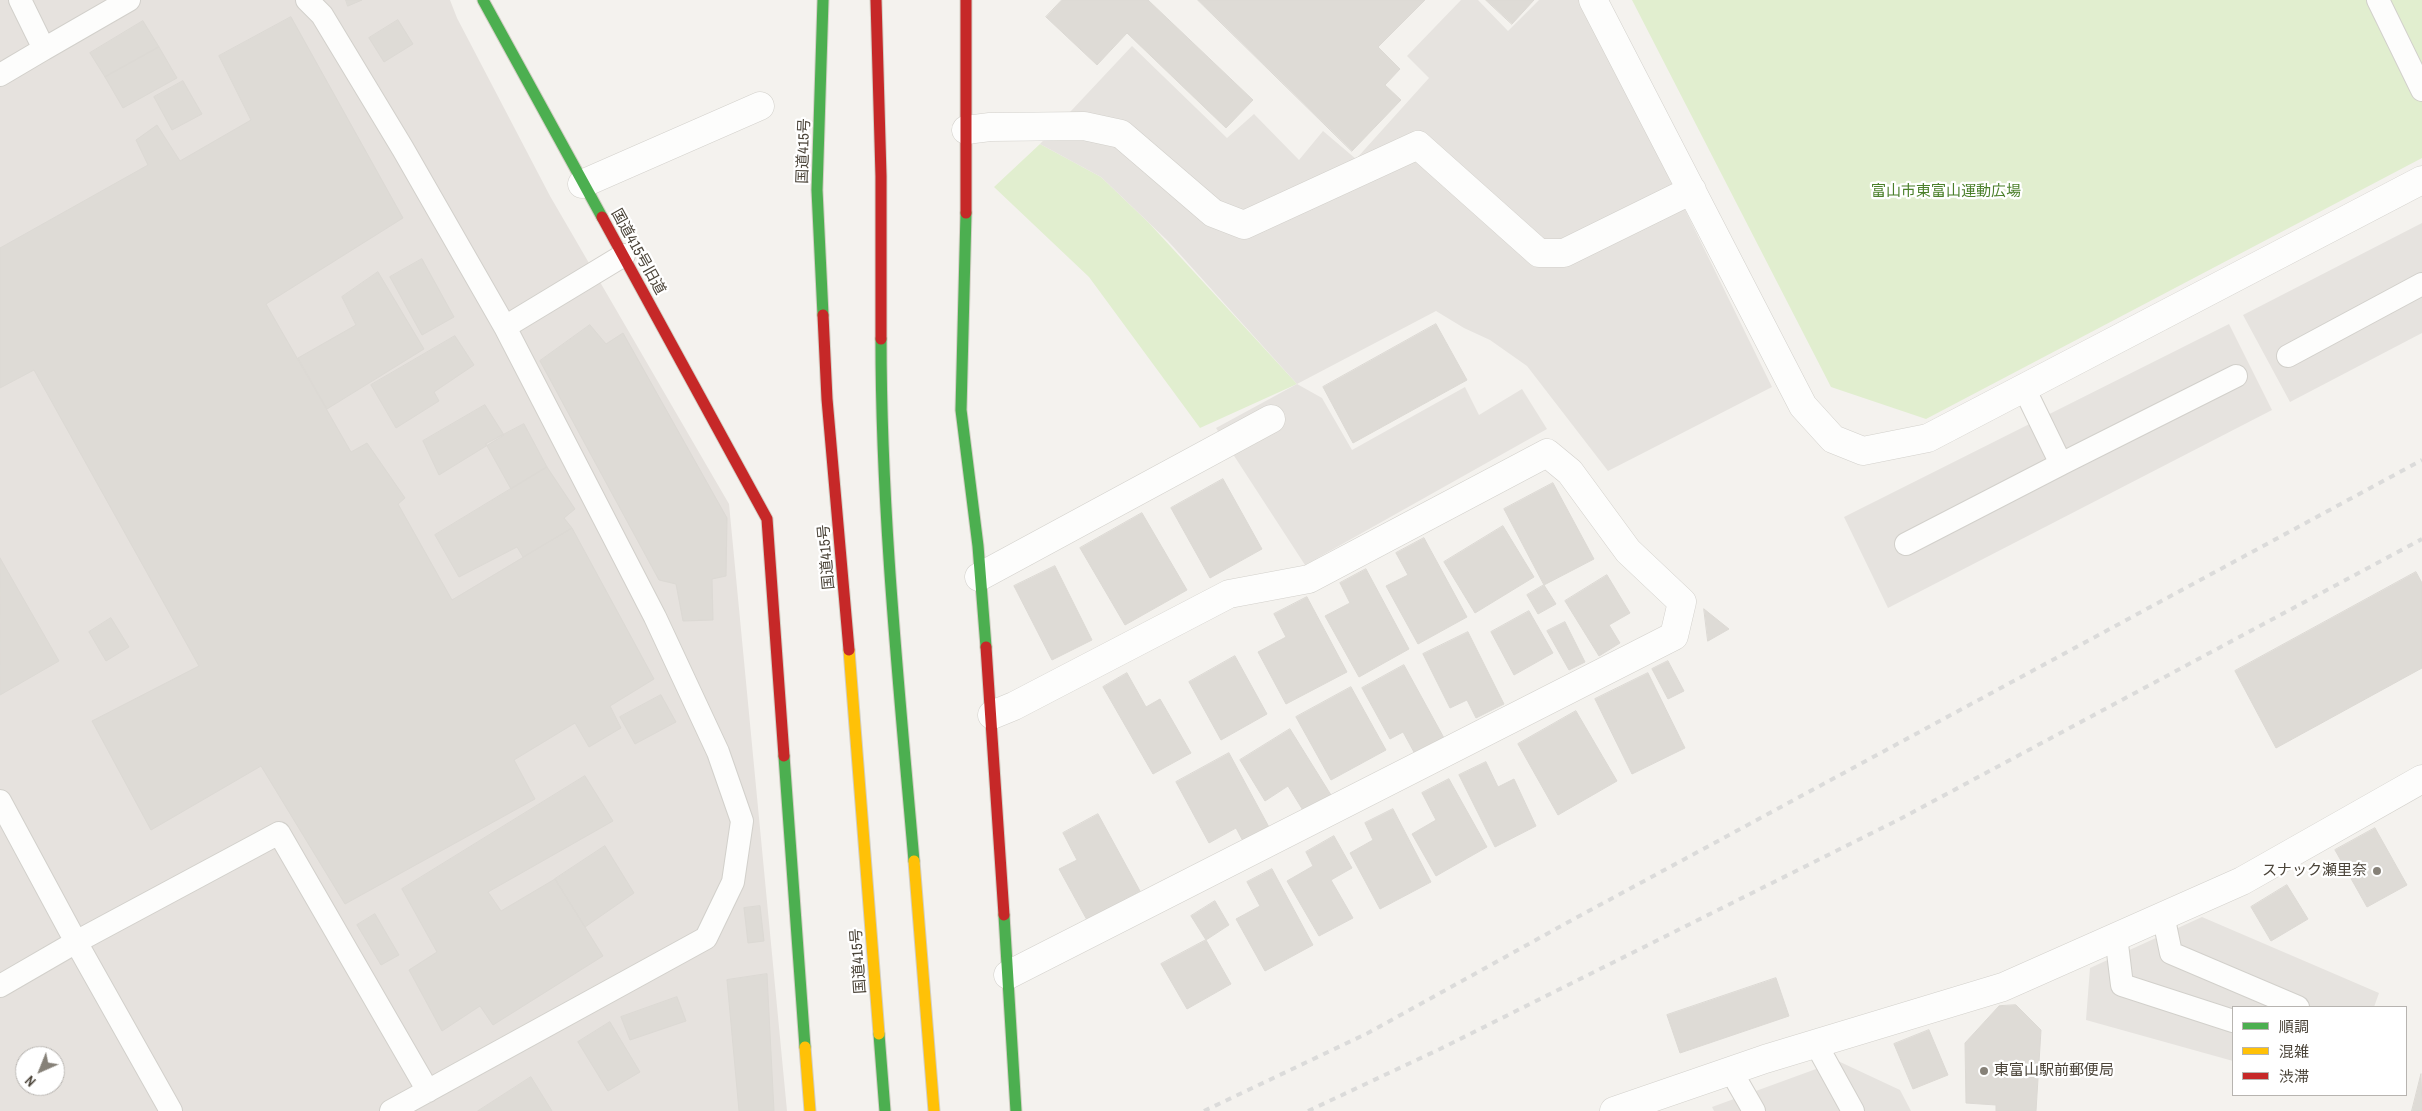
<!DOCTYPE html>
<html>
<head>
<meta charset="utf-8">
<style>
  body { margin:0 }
  #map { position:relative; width:2422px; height:1111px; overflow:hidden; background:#f4f2ee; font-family:"Archivo Narrow","Noto Sans JP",sans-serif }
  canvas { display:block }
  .legend { position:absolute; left:2232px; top:1006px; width:175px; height:90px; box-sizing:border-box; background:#fff; border:1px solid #b7b4b0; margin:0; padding:6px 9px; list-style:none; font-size:15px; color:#4b4439 }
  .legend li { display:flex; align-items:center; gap:10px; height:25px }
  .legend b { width:25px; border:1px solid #b7b4b0 }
  .north { position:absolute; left:15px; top:1046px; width:50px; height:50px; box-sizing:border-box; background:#fff; border:1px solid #b7b4b0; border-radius:50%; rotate:224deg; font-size:14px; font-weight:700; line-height:20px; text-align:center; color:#4b4439 }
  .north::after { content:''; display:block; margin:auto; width:18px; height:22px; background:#868178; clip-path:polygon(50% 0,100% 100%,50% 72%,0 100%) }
</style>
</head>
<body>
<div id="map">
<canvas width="2422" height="1111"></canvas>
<ul class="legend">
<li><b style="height:6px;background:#4caf50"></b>順調</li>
<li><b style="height:6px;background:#ffc107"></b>混雑</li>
<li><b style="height:6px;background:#c62828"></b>渋滞</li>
</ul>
<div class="north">N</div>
</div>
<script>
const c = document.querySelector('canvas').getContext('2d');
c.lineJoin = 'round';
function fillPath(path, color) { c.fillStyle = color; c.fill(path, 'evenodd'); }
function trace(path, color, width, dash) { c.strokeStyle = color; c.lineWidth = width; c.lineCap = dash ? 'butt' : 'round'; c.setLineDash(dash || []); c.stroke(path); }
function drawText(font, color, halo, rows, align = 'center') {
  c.font = font + ' "Archivo Narrow","Noto Sans JP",sans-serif'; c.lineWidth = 4.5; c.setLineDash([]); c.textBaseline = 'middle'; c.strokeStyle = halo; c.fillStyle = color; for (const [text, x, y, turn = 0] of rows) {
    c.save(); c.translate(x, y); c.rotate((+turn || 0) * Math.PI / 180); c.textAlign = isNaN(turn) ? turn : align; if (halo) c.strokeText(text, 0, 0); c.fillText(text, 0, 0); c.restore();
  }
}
fillPath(new Path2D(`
  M 0,0 L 450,0 L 457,18 L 550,196 L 729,504 L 787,1111 L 0,1111 ZM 25,1056 L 55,1056 L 55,1086 L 25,1086 Z`), '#e6e2de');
fillPath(new Path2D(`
  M 1632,0 L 2422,0 L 2422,158 L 1926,419 L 1831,387 Z
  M 1040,144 L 1101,177 L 1149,223 L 1297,384 L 1200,428 L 1089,277 L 994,187 Z`), '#e1eecf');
fillPath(new Path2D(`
  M 1461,0 L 1478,0 L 1508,31 L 1539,0 L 1579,0 L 1636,110 L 1772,387 L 1608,471 L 1527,366 L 1490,340 L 1464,328 L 1436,311 L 1297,384 L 1322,398 L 1352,450 L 1465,387 L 1479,415 L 1522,389 L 1547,429 L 1305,565 L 1216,428 L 1297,384 L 1168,241 L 1101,177 L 1040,144 L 1132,46 L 1227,138 L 1254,114 L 1299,160 L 1323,131 L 1356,159 L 1429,78 L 1407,56 Z
  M 2422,223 L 2422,333 L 2290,402 L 2243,315 Z
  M 2229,324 L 2272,410 L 1888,608 L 1844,517 Z
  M 2202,917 L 2379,993 L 2374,1007 L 2233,1007 L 2233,1061 L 2086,1020 L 2090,968 Z
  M 1838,1061 L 1900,1090 L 1911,1111 L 1714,1111 L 1712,1107 Z`), '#e6e3df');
const building = new Path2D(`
  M 346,0 L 362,0 L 348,6 Z
  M 1062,0 L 1148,0 L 1253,100 L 1226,128 L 1127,33 L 1097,65 L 1046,17 Z
  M 1198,0 L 1425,0 L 1378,47 L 1400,69 L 1385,85 L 1401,100 L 1352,151 Z
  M 1486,0 L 1534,0 L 1512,24 Z
  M 291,17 L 403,218 L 266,304 L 351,452 L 367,443 L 405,498 L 398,504 L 452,600 L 572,528 L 654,679 L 610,706 L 621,728 L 589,747 L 575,723 L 514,760 L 535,799 L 345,904 L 261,766 L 151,830 L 92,721 L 199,666 L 34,370 L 0,388 L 0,248 L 148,165 L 136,140 L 157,125 L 180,161 L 251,120 L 219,56 Z
  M 398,20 L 413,44 L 384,62 L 369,38 Z
  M 143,21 L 159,47 L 105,77 L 90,53 Z
  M 159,47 L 177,78 L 123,108 L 105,77 Z
  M 183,81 L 202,114 L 172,130 L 154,97 Z
  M 422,259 L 454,317 L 422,335 L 390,277 Z
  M 378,272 L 424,349 L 327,409 L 298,358 L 356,325 L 342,297 Z
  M 1436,324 L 1467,380 L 1353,443 L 1323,387 Z
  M 590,325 L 606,344 L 623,333 L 727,518 L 726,576 L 712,579 L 713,620 L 683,621 L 676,584 L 659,580 L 540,361 Z
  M 455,336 L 474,365 L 434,392 L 439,401 L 396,428 L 371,385 Z
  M 485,405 L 504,435 L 439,475 L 423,441 Z
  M 524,424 L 547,467 L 511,489 L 486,444 Z
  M 547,467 L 575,509 L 564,518 L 572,528 L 523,557 L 517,547 L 459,577 L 435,535 Z
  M 1223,479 L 1262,549 L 1210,578 L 1171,508 Z
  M 1553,483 L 1594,559 L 1544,585 L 1504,509 Z
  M 1142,513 L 1187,590 L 1125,625 L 1080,548 Z
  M 1503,526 L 1534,577 L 1475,613 L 1444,562 Z
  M 1424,538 L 1467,617 L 1418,644 L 1386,586 L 1408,575 L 1396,553 Z
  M 0,558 L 59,661 L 0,695 Z
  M 1055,566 L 1092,640 L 1052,660 L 1014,586 Z
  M 1366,569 L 1409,649 L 1359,677 L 1325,616 L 1350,603 L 1340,583 Z
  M 2416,572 L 2422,583 L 2422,668 L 2276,748 L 2235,671 Z
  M 1607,575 L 1630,613 L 1609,625 L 1620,643 L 1599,656 L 1565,601 Z
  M 1544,585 L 1556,604 L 1538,614 L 1527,595 Z
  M 1307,597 L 1347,672 L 1286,704 L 1258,652 L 1286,637 L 1274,614 Z
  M 1704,609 L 1729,629 L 1708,641 Z
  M 1529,611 L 1553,653 L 1514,675 L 1491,632 Z
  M 111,618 L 129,647 L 106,661 L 89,632 Z
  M 1565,622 L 1585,662 L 1569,670 L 1547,631 Z
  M 1468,632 L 1504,704 L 1476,718 L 1467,700 L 1450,708 L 1423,654 Z
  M 1235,656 L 1267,714 L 1221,740 L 1189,682 Z
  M 1668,661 L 1684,691 L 1668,699 L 1652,669 Z
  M 1404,665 L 1444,738 L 1415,754 L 1403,732 L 1390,739 L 1362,688 Z
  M 1127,673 L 1146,707 L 1160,699 L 1191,753 L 1153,774 L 1103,687 Z
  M 1648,673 L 1685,748 L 1632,774 L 1595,699 Z
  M 1351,687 L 1386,750 L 1331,780 L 1296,717 Z
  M 661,695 L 676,722 L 635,744 L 620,717 Z
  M 1576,711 L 1617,781 L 1558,815 L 1518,744 Z
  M 1290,729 L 1331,795 L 1304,812 L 1288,786 L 1265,801 L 1240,760 Z
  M 1229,753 L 1270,829 L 1244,843 L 1236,828 L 1209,843 L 1176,782 Z
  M 1486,762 L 1498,787 L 1514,779 L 1536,826 L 1495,847 L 1459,775 Z
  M 585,776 L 613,821 L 488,892 L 501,911 L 555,879 L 603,956 L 493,1025 L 480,1006 L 442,1031 L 409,970 L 437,952 L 402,889 Z
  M 1449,779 L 1487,847 L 1436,876 L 1412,834 L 1436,820 L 1422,793 Z
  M 1393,809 L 1431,882 L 1380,909 L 1350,853 L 1373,840 L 1365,823 Z
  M 1098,814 L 1140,891 L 1087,920 L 1059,869 L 1077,860 L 1063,833 Z
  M 2375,828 L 2407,885 L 2367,907 L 2335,850 Z
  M 1334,836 L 1352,868 L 1331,880 L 1353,918 L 1319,936 L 1287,881 L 1313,866 L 1306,852 Z
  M 605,846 L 634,893 L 585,927 L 555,879 Z
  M 1272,869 L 1313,945 L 1265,971 L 1236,919 L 1260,906 L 1247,882 Z
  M 2287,885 L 2308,919 L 2271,941 L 2251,907 Z
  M 1215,901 L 1229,925 L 1206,940 L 1191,916 Z
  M 760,906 L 764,941 L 748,943 L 744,908 Z
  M 375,914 L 399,955 L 381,965 L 357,925 Z
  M 1206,940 L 1231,984 L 1187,1009 L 1161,964 Z
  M 767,974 L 774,1111 L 739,1111 L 727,980 Z
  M 1776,978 L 1789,1016 L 1680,1053 L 1667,1015 Z
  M 677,997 L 686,1021 L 630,1040 L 621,1017 Z
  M 2016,1005 L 2041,1030 L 2036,1111 L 1996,1111 L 1996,1105 L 1966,1103 L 1965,1043 L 1999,1006 Z
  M 610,1022 L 640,1072 L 608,1091 L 578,1042 Z
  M 1929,1030 L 1948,1075 L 1913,1089 L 1894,1044 Z
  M 2421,1074 L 2422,1111 L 2412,1111 Z
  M 531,1077 L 552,1111 L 478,1111 Z`);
fillPath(building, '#dedbd6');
trace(building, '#dcd9d4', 1);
const lane = new Path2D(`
  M 20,0 L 44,49 L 129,0
  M 307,0 L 322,15 L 403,149 L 505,327
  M 2378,0 L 2422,90
  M 0,75 L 44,49
  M 2288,356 L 2422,284
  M 2061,464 L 2236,376
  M 1906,544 L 2061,464 L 2024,388
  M 0,801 L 76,942 L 0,986
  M 2163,915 L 2171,953 L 2298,1007
  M 2116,936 L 2122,985 L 2233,1021
  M 1816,1044 L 1853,1111
  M 1731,1071 L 1754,1111
  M 171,1111 L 76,942 L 279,833 L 428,1091
  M 391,1111 L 706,938 L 733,882 L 742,821 L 718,752 L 655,617 L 505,327 L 624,255`);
const street = new Path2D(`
  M 1593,0 L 1803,406 L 1833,439 L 1863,451 L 1928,438 L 2422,180
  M 966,130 L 990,127 L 1084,126 L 1121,134 L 1213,213 L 1244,225 L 1418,145 L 1539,253 L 1564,253 L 1692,190
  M 582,184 L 760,106
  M 979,577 L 1271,419
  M 992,715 L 1014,706 L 1229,594 L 1309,579 L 1547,453 L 1570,472 L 1628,551 L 1682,602 L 1674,636 L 1008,975
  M 1614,1111 L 1765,1059 L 2003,987 L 2242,881 L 2422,779`);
const fast = new Path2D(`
  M 483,0 L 602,217
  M 966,213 L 961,410 L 978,546 L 986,647
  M 823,315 L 817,190 L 823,0
  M 881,339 C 881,513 899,687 914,861
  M 784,756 L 805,1047
  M 1004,915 L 1016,1111
  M 879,1034 L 885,1111`);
const slow = new Path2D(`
  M 849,650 L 879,1034
  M 914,861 L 934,1111
  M 805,1047 L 810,1111`);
const jam = new Path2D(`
  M 876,0 L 881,176 L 881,339
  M 966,213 L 966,0
  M 602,217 L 767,519
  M 823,315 L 827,399 L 849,650
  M 767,519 L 784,756
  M 986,647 L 1004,915`);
trace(lane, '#d2d0cb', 24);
trace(street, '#d2d0cb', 29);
trace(fast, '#d3cfc5', 13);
trace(slow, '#d3cfc5', 13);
trace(jam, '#d3cfc5', 13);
trace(lane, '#fdfdfc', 22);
trace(street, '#fdfdfc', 28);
trace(fast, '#4caf50', 11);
trace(slow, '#ffc107', 11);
trace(jam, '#c62828', 11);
trace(new Path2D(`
  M 1204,1111 L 1368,1033 L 1572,920 L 2422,460
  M 1308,1111 L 1440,1049 L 1900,819 L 2422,539`), '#dbdbda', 4, [6, 6]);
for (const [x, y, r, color] of [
  [2377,871,5,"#868178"],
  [1984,1071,5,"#868178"]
]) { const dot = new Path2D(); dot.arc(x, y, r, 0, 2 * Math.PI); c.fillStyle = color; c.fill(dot); trace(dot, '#fff', 2); }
drawText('15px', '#4b4439', '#fff', [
  ["国道415号",804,151,-88],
  ["国道415号旧道",638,252,61],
  ["国道415号",827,557,-95],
  ["国道415号",859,961,-94]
]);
drawText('15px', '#4a7f2a', '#fff', [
  ["富山市東富山運動広場",1946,192]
]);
drawText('15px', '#4b4439', '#fff', [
  ["スナック瀬里奈",2367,871],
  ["東富山駅前郵便局",1994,1071,"left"]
], 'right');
</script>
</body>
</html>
